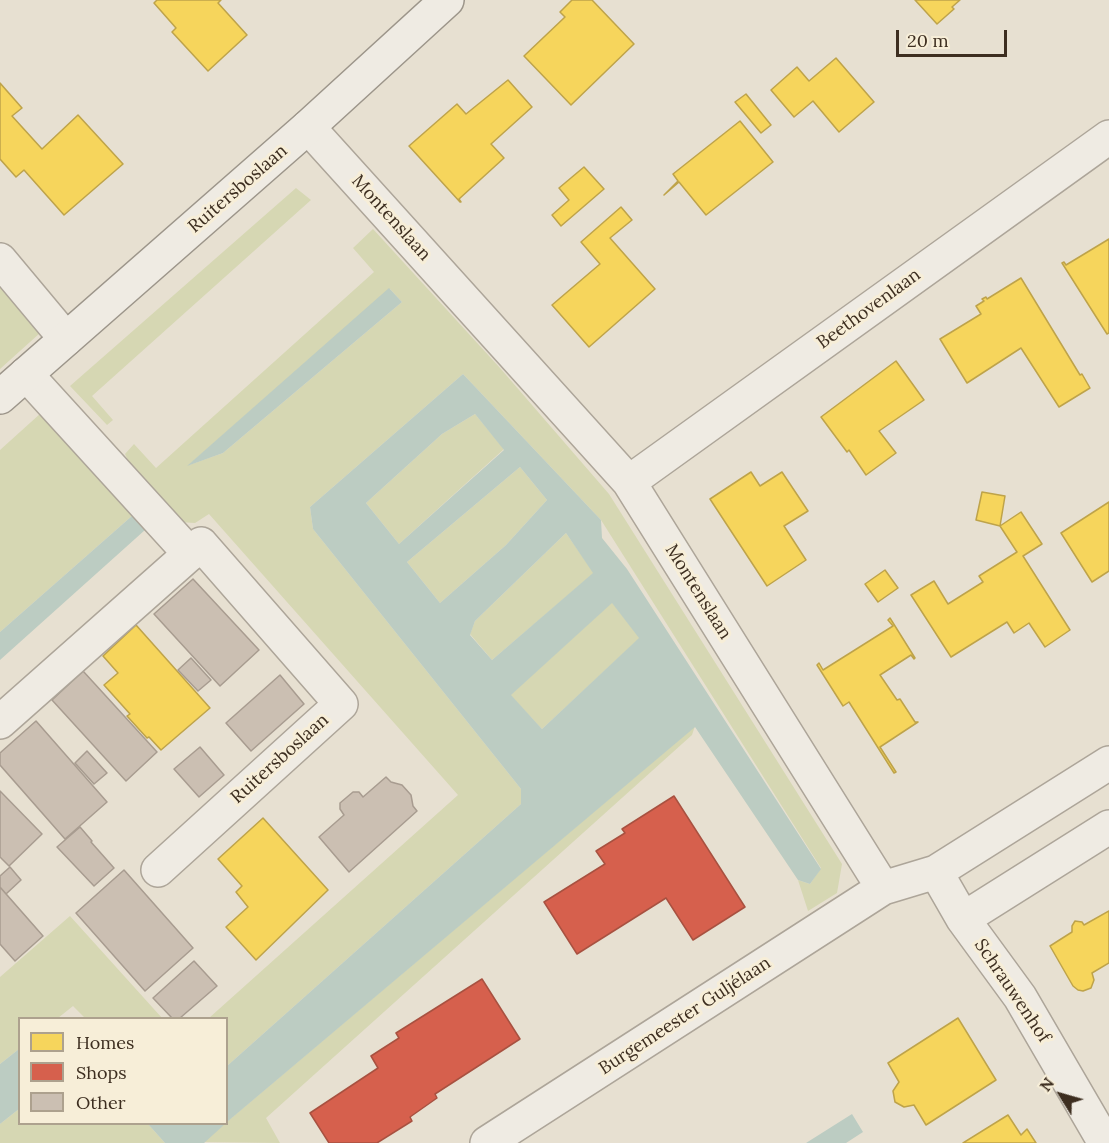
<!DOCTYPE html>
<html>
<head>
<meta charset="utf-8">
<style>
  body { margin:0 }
  #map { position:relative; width:1109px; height:1143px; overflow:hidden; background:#e7e0d1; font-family:Lora,serif }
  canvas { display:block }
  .legend { position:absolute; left:18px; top:1017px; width:210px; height:108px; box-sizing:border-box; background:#f7eed8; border:2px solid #ada18e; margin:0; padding:8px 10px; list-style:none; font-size:18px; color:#3d2e20 }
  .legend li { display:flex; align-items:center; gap:12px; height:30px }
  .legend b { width:30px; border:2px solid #ada18e }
  .north { position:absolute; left:1031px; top:1065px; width:60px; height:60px; -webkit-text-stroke:4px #f7eed8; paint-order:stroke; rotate:307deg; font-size:16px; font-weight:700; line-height:24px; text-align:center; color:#3d2e20 }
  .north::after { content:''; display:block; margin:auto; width:21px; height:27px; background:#3d2e20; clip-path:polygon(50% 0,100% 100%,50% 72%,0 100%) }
  .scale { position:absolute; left:896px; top:30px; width:111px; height:27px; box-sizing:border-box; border:3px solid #3d2e20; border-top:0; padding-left:8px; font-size:18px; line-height:21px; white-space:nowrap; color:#3d2e20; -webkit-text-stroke:4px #f7eed8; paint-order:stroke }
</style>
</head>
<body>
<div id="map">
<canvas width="1109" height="1143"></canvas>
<ul class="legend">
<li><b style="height:16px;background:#f6d55c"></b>Homes</li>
<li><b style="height:16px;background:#d6604d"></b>Shops</li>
<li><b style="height:16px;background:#cbbfb2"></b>Other</li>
</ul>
<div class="north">N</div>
<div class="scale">20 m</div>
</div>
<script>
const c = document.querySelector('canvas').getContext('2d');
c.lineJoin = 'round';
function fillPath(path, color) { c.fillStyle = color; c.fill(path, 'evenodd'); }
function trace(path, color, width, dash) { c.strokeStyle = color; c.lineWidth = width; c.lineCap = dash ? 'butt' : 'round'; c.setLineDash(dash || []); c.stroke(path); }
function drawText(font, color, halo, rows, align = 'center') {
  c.font = font + ' Lora,serif'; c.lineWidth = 6; c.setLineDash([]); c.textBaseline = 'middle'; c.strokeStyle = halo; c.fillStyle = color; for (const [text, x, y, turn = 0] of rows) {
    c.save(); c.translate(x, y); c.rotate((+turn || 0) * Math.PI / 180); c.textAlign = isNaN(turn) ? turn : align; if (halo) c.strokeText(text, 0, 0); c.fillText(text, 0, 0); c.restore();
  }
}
fillPath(new Path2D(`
  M 296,188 L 311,200 L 92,396 L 113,420 L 107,425 L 70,386 Z
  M 373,229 L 500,368 L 609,494 L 842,864 L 837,893 L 808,911 L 798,880 L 810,884 L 821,868 L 601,520 L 463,374 L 310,507 L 313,529 L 521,789 L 521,804 L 227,1066 L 226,1018 L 209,1018 L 458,795 L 209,514 L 195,523 L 179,522 L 133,471 L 125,454 L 134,444 L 156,468 L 374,272 L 353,248 ZM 390,289 L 402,302 L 223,453 L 189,465 Z
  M 0,285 L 40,333 L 0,369 Z
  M 41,413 L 133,515 L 0,632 L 0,450 Z
  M 475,414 L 504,449 L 399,544 L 366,503 L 442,434 Z
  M 520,467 L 547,500 L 506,545 L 440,603 L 407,562 Z
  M 566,533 L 594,573 L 492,660 L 470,634 L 475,621 Z
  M 612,602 L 640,638 L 542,729 L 510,695 Z
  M 695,726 L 692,735 L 266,1118 L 280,1143 L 203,1142 Z
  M 70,916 L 162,1018 L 85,1018 L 73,1006 L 58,1018 L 20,1018 L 19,1049 L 0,1064 L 0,977 Z
  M 19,1109 L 20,1124 L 148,1124 L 165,1143 L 0,1143 L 0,1124 Z`), '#d6d7b3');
fillPath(new Path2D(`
  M 389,288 L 402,302 L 223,453 L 187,466 Z
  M 463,374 L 601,520 L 602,538 L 627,569 L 821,869 L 810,884 L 798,880 L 695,727 L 227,1122 L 227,1066 L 521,804 L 521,789 L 313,529 L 310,507 ZM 475,414 L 504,450 L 399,544 L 366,503 L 442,434 ZM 520,467 L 547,500 L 506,545 L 440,603 L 407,562 ZM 566,533 L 593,573 L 492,660 L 470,635 L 475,621 ZM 612,603 L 639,638 L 542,729 L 511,695 Z
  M 133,515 L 145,530 L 0,660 L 0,632 Z
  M 19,1049 L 19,1109 L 0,1124 L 0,1064 Z
  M 852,1114 L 863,1132 L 846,1143 L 806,1143 Z
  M 148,1124 L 225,1124 L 204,1143 L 165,1143 Z`), '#bcccc2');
const homes = new Path2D(`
  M 157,0 L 221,0 L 218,3 L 247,35 L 208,71 L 172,32 L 176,28 L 154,3 Z
  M 572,0 L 592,0 L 634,44 L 571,105 L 524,56 L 565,17 L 560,12 Z
  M 915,0 L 960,0 L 952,7 L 954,9 L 937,24 Z
  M 836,58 L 874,102 L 839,132 L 813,101 L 794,117 L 771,90 L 797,67 L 809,81 Z
  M 508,80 L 532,107 L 491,144 L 504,158 L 459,199 L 461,202 L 460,202 L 409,146 L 457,104 L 466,114 Z
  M 0,83 L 22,108 L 12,116 L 42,149 L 78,115 L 123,164 L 64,215 L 24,170 L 16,177 L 0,159 Z
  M 746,94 L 771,125 L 761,133 L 735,102 Z
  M 740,121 L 773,162 L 706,215 L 679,182 L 664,195 L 678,181 L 673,174 Z
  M 584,167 L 604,189 L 561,226 L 552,215 L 569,200 L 559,188 Z
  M 621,207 L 632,220 L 610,238 L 655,289 L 589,347 L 552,305 L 600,264 L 581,242 Z
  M 1109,239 L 1109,333 L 1107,334 L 1062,263 L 1064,262 L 1066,265 Z
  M 1021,278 L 1080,375 L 1082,374 L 1090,388 L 1059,407 L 1021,348 L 967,383 L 940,339 L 981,314 L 976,306 L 984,301 L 982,299 L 986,297 L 987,299 Z
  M 896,361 L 924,400 L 879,431 L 896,453 L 866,475 L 849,450 L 847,452 L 821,417 Z
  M 751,472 L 760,486 L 782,472 L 808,511 L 784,526 L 806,560 L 767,586 L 710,499 Z
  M 982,492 L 1005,496 L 1000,526 L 976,520 Z
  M 1109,502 L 1109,571 L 1092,582 L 1061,533 Z
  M 1021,512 L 1042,544 L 1023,556 L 1070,630 L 1045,647 L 1029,623 L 1014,633 L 1007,622 L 951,657 L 911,595 L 934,581 L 948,604 L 983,582 L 979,576 L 1017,552 L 1000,526 Z
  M 885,570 L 898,588 L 878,602 L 865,584 Z
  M 890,618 L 915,658 L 914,659 L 911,655 L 880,675 L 897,700 L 900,699 L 915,722 L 918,722 L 880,747 L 896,772 L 894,773 L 849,702 L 843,706 L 817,665 L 819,663 L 823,670 L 893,626 L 888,620 Z
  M 136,625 L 210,708 L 161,750 L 149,737 L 147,738 L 127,716 L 130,714 L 104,685 L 118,673 L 103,656 Z
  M 263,818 L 328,890 L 256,960 L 226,927 L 248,907 L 236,892 L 242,886 L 218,859 Z
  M 1109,911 L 1109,963 L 1092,973 L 1094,980 L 1091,988 L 1083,991 L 1078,990 L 1073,986 L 1050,946 L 1072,932 L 1072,926 L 1075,921 L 1082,922 L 1084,925 Z
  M 958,1018 L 996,1080 L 926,1125 L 914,1105 L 904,1107 L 895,1102 L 893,1091 L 899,1082 L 888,1063 Z
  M 1008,1115 L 1021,1135 L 1027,1129 L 1036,1143 L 963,1143 Z`);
fillPath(homes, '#f6d55c');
trace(homes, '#bea34a', 1.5);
const shops = new Path2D(`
  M 674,796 L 745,907 L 693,940 L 666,898 L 577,954 L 544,902 L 605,864 L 596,851 L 625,833 L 622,829 Z
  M 482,979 L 520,1039 L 435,1094 L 437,1098 L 410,1117 L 412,1121 L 377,1143 L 329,1143 L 310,1113 L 378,1068 L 371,1056 L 399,1038 L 396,1033 Z`);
fillPath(shops, '#d6604d');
trace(shops, '#a85140', 1.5);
const building = new Path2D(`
  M 193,579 L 259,650 L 220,686 L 154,614 Z
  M 191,658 L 211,680 L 198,691 L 178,670 Z
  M 83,671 L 157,752 L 126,781 L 52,700 Z
  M 280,675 L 304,704 L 251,751 L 226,723 Z
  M 36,721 L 107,802 L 65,839 L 0,765 L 0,753 Z
  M 200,747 L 224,775 L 199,797 L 174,769 Z
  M 87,751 L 107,773 L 94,784 L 75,763 Z
  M 386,777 L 391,782 L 402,785 L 411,795 L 413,806 L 417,811 L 349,872 L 319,837 L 344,815 L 340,809 L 340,803 L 353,792 L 359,792 L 363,797 Z
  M 0,791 L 42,834 L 9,866 L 0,857 Z
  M 80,827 L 92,841 L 91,842 L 114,868 L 94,886 L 57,847 Z
  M 10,867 L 21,880 L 6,894 L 0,887 L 0,876 Z
  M 124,870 L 193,948 L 145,991 L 76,913 Z
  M 0,887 L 43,936 L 15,961 L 0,944 Z
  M 194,961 L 217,986 L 180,1018 L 172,1018 L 153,998 Z`);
fillPath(building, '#cbbfb2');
trace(building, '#a89c90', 1.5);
const street = new Path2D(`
  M 308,127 L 629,482 L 883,888 L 936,872 L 1109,763
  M 0,260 L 66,339
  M 26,374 L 190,554
  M 629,482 L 1109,137
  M 0,722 L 201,544 L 341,704 L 158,870
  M 936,872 L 963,919 L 1020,997 L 1105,1143
  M 963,919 L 1109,827
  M 487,1143 L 883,888`);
const secondary = new Path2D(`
  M 0,397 L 308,127 L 447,0`);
trace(street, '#ada599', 36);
trace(secondary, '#9c958a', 36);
trace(street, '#efebe3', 33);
trace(secondary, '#efebe3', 33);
drawText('18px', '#3d2e20', '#f7eed8', [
  ["Ruitersboslaan",238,189,-41],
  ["Montenslaan",391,218,48],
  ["Beethovenlaan",869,309,-36],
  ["Montenslaan",698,592,58],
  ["Ruitersboslaan",280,759,-42],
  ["Schrauwenhof",1012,991,56],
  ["Burgemeester Guljélaan",685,1016,-33]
]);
</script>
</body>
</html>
